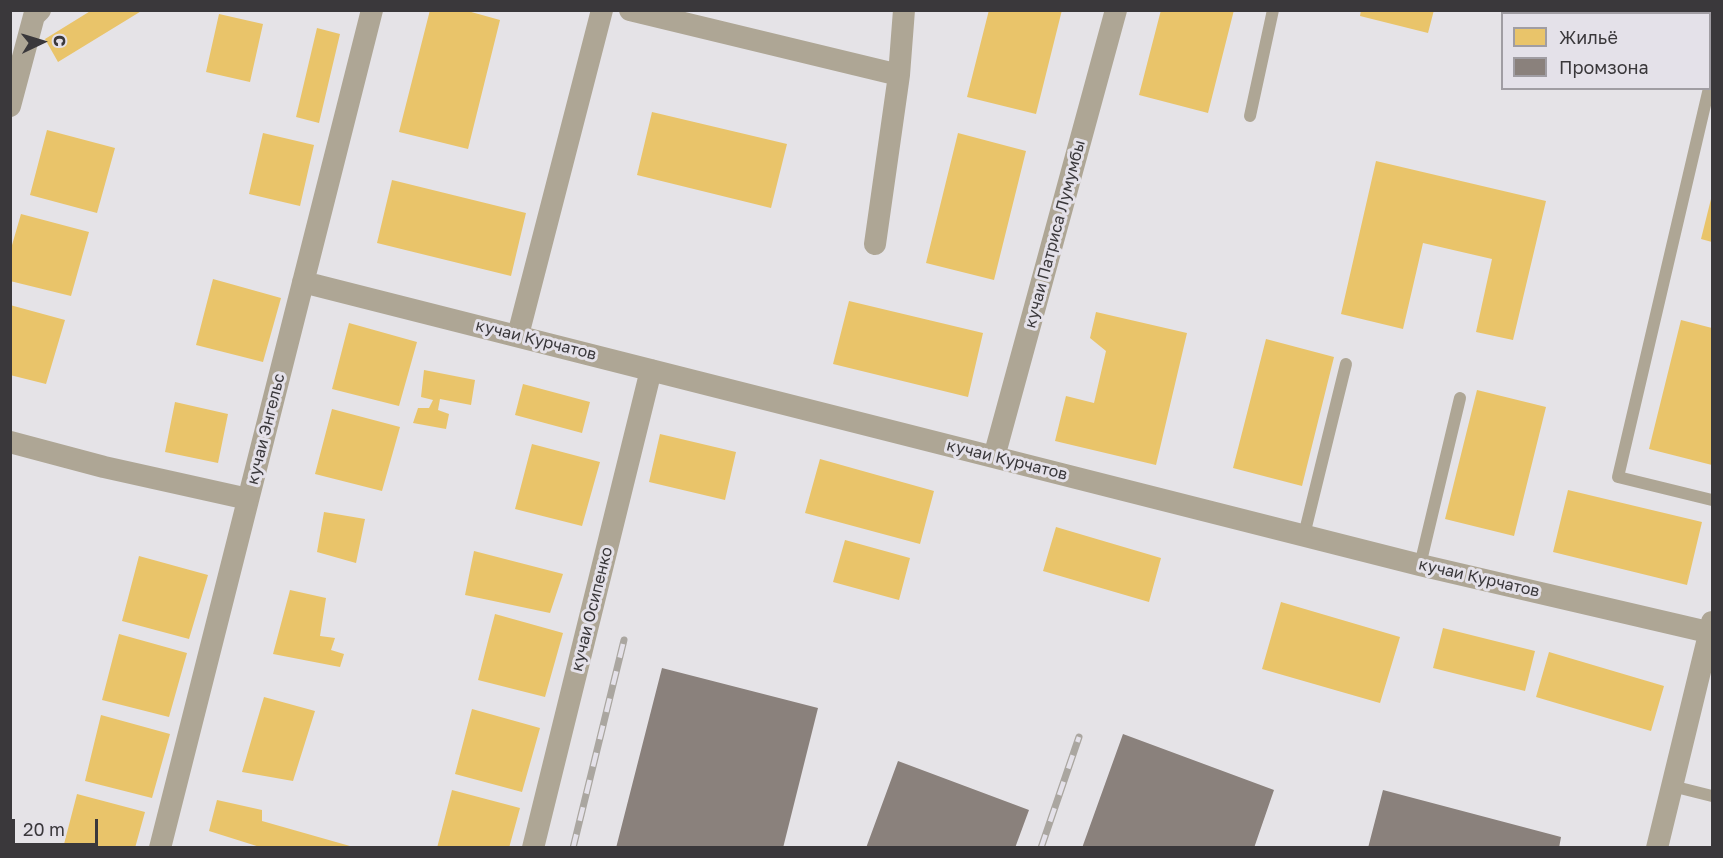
<!DOCTYPE html>
<html>
<head>
<meta charset="utf-8">
<style>
  body { margin:0 }
  #map { position:relative; width:1723px; height:858px; overflow:hidden; background:#e5e3e7; font-family:"Golos Text",sans-serif }
  canvas { display:block }
  .frame { position:absolute; inset:0; border:12px solid #3a383b; pointer-events:none }
  .legend { position:absolute; left:1501px; top:12px; width:210px; height:78px; box-sizing:border-box; background:#e4e1e9; border:2px solid #a09da3; margin:0; padding:8px 10px; list-style:none; font-size:18px; color:#3a383b }
  .legend li { display:flex; align-items:center; gap:12px; height:30px }
  .legend b { width:30px; border:2px solid #a09da3 }
  .north { position:absolute; left:12px; top:12px; width:60px; height:60px; -webkit-text-stroke:4px #e4e1e9; paint-order:stroke; rotate:86deg; font-size:16px; font-weight:700; line-height:24px; text-align:center; color:#3a383b }
  .north::after { content:''; display:block; margin:auto; width:21px; height:27px; background:#3a383b; clip-path:polygon(50% 0,100% 100%,50% 72%,0 100%) }
  .scale { position:absolute; left:12px; top:819px; width:86px; height:27px; box-sizing:border-box; border:3px solid #3a383b; border-top:0; padding-left:8px; font-size:18px; line-height:21px; white-space:nowrap; color:#3a383b; -webkit-text-stroke:4px #e4e1e9; paint-order:stroke }
</style>
</head>
<body>
<div id="map">
<canvas width="1723" height="858"></canvas>
<div class="frame"></div>
<ul class="legend">
<li><b style="height:16px;background:#e9c46a"></b>Жильё</li>
<li><b style="height:16px;background:#8a817c"></b>Промзона</li>
</ul>
<div class="north">С</div>
<div class="scale">20 m</div>
</div>
<script>
const c = document.querySelector('canvas').getContext('2d');
c.lineJoin = 'round';
function fillPath(path, color) { c.fillStyle = color; c.fill(path, 'evenodd'); }
function trace(path, color, width, dash) { c.strokeStyle = color; c.lineWidth = width; c.lineCap = dash ? 'butt' : 'round'; c.setLineDash(dash || []); c.stroke(path); }
function drawText(font, color, halo, rows, align = 'center') {
  c.font = font + ' "Golos Text",sans-serif'; c.lineWidth = 6; c.setLineDash([]); c.textBaseline = 'middle'; c.strokeStyle = halo; c.fillStyle = color; for (const [text, x, y, turn = 0] of rows) {
    c.save(); c.translate(x, y); c.rotate((+turn || 0) * Math.PI / 180); c.textAlign = isNaN(turn) ? turn : align; if (halo) c.strokeText(text, 0, 0); c.fillText(text, 0, 0); c.restore();
  }
}
fillPath(new Path2D(`
  M 92,10 L 143,10 L 58,62 L 45,39 Z
  M 430,10 L 464,10 L 500,20 L 468,149 L 399,132 Z
  M 989,10 L 1062,10 L 1036,114 L 967,97 Z
  M 1161,10 L 1234,10 L 1208,113 L 1139,95 Z
  M 1361,10 L 1434,10 L 1428,33 L 1360,16 Z
  M 1563,10 L 1636,10 L 1635,14 L 1562,14 Z
  M 1686,10 L 1712,10 L 1712,42 L 1710,41 L 1710,14 L 1685,14 Z
  M 219,14 L 263,24 L 250,82 L 206,72 Z
  M 317,28 L 340,34 L 319,123 L 296,117 Z
  M 652,112 L 787,144 L 771,208 L 637,175 Z
  M 47,130 L 115,148 L 97,213 L 30,195 Z
  M 263,133 L 314,145 L 300,206 L 249,194 Z
  M 958,133 L 1026,151 L 994,280 L 926,263 Z
  M 1376,161 L 1546,201 L 1513,340 L 1476,332 L 1492,259 L 1423,243 L 1403,329 L 1341,314 Z
  M 392,180 L 526,213 L 511,276 L 377,243 Z
  M 1712,195 L 1712,242 L 1701,239 Z
  M 21,214 L 89,232 L 71,296 L 10,281 L 10,252 Z
  M 213,279 L 281,298 L 263,362 L 196,345 Z
  M 849,301 L 983,333 L 968,397 L 833,364 Z
  M 10,305 L 65,320 L 46,384 L 10,375 Z
  M 1096,312 L 1187,333 L 1156,465 L 1055,441 L 1066,396 L 1094,403 L 1106,351 L 1090,338 Z
  M 1681,320 L 1712,328 L 1712,465 L 1649,449 Z
  M 349,323 L 417,342 L 399,406 L 332,389 Z
  M 1266,339 L 1334,357 L 1302,486 L 1233,468 Z
  M 424,370 L 475,380 L 471,405 L 440,399 L 438,410 L 449,414 L 446,429 L 413,423 L 418,408 L 429,408 L 433,400 L 421,397 Z
  M 523,384 L 590,402 L 582,433 L 515,415 Z
  M 1477,390 L 1546,407 L 1514,536 L 1445,519 Z
  M 175,402 L 228,414 L 218,463 L 165,452 Z
  M 332,409 L 400,427 L 382,491 L 315,474 Z
  M 660,434 L 736,452 L 725,500 L 649,482 Z
  M 532,444 L 600,462 L 582,526 L 515,509 Z
  M 820,459 L 934,491 L 920,544 L 805,513 Z
  M 1568,490 L 1702,522 L 1687,585 L 1553,552 Z
  M 324,512 L 365,519 L 356,563 L 317,552 Z
  M 1056,527 L 1161,558 L 1149,602 L 1043,571 Z
  M 845,540 L 910,558 L 899,600 L 833,582 Z
  M 474,551 L 563,574 L 550,613 L 465,595 Z
  M 139,556 L 208,575 L 189,639 L 122,621 Z
  M 290,590 L 326,598 L 320,636 L 335,638 L 331,650 L 344,654 L 340,667 L 273,654 Z
  M 1281,602 L 1400,637 L 1380,703 L 1262,669 Z
  M 495,614 L 563,633 L 545,697 L 478,680 Z
  M 1443,628 L 1535,651 L 1525,691 L 1433,668 Z
  M 119,634 L 187,653 L 169,717 L 102,700 Z
  M 1549,652 L 1664,686 L 1651,731 L 1536,697 Z
  M 264,697 L 315,711 L 293,781 L 242,772 Z
  M 472,709 L 540,728 L 522,792 L 455,774 Z
  M 101,715 L 170,734 L 152,798 L 85,781 Z
  M 452,790 L 520,808 L 509,848 L 437,848 Z
  M 77,794 L 145,812 L 135,848 L 63,848 Z
  M 217,800 L 262,810 L 262,821 L 357,848 L 263,848 L 209,831 Z`), '#e9c46a');
fillPath(new Path2D(`
  M 662,668 L 818,708 L 783,848 L 616,848 Z
  M 1123,734 L 1274,790 L 1254,848 L 1082,848 Z
  M 898,761 L 1029,810 L 1015,848 L 866,848 Z
  M 1383,790 L 1561,837 L 1559,848 L 1368,848 Z`), '#8a817c');
trace(new Path2D(`
  M 1673,14 L 1674,10
  M 1710,57 L 1712,58
  M 1710,86 L 1712,73
  M 1709,88 L 1618,477 L 1712,500
  M 1250,116 L 1273,10
  M 1304,535 L 1346,364
  M 1420,565 L 1460,398
  M 1672,786 L 1712,796`), '#aea695', 12);
trace(new Path2D(`
  M 630,10 L 899,75
  M 10,106 L 34,16 L 40,10
  M 875,244 L 899,75 L 904,10
  M 303,282 L 1420,565 L 1712,633
  M 518,335 L 602,10
  M 10,442 L 104,467 L 248,499
  M 994,457 L 1116,10
  M 160,848 L 372,10
  M 533,848 L 651,370
  M 1657,848 L 1712,622`), '#aea695', 22);
const rail = new Path2D(`
  M 573,848 L 624,640
  M 1041,848 L 1079,737`);
trace(rail, '#aaa6a0', 7);
trace(rail, '#e4e1e9', 4.5, [14]);
drawText('16px', '#3a383b', '#e4e1e9', [
  ["кучаи Патриса Лумумбы",1055,234,-75],
  ["кучаи Курчатов",536,340,14],
  ["кучаи Энгельс",266,429,-76],
  ["кучаи Курчатов",1007,460,14],
  ["кучаи Курчатов",1479,578,13],
  ["кучаи Осипенко",592,609,-76]
]);
</script>
</body>
</html>
